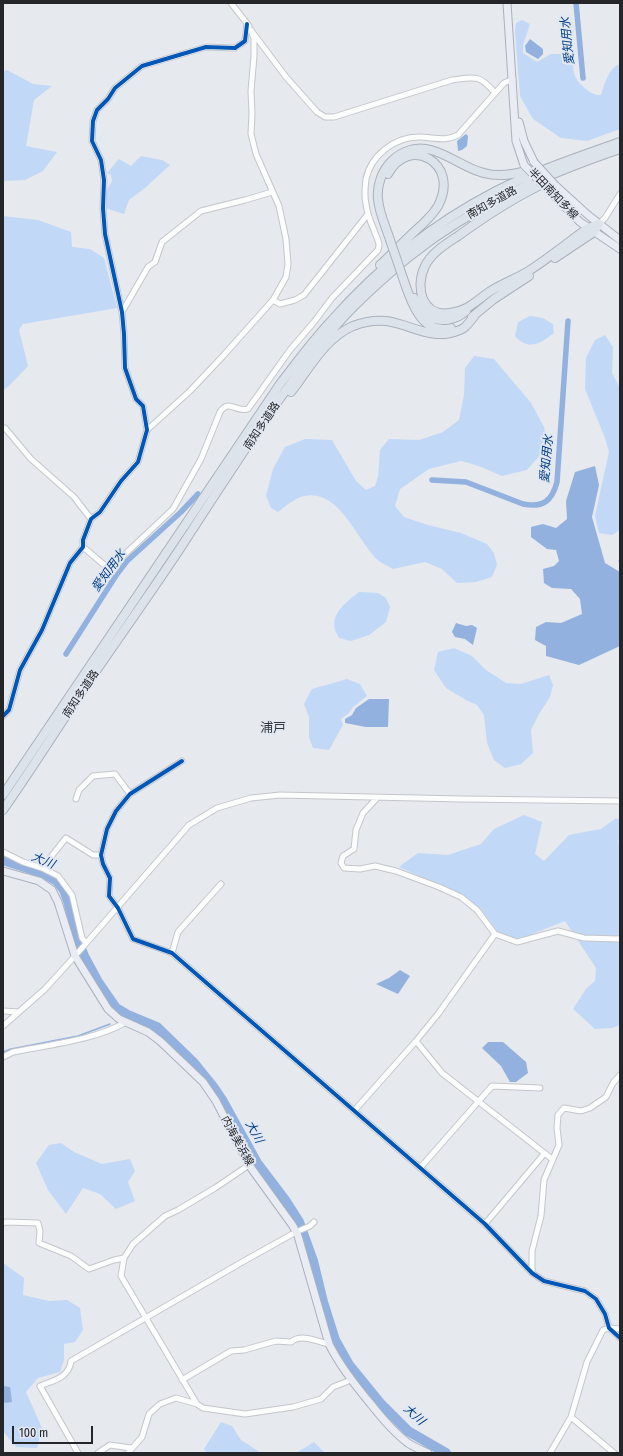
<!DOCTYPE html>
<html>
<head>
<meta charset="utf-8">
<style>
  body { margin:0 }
  #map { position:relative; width:623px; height:1456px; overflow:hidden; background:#e6e9ee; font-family:"Fira Sans Condensed",sans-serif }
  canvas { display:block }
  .frame { position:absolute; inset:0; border:4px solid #24262a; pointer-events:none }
  .scale { position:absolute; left:12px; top:1426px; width:81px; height:18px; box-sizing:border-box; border:2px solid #24262a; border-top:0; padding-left:5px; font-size:12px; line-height:14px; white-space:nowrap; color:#24262a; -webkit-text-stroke:3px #e2e8f1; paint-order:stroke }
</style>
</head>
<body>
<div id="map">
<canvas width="623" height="1456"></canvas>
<div class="frame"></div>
<div class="scale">100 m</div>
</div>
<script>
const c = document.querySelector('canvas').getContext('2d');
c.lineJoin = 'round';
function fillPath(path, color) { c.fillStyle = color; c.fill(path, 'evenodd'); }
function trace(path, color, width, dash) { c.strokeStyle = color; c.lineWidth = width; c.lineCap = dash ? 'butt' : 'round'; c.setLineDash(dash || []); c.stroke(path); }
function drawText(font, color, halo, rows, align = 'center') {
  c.font = font + ' "Fira Sans Condensed","Noto Sans JP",sans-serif'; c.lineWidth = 4; c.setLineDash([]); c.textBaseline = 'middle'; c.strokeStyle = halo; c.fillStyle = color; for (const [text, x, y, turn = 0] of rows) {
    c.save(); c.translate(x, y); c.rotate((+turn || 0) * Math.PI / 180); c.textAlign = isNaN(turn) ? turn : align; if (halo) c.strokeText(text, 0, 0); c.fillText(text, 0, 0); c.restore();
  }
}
fillPath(new Path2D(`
  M 522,20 L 530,24 L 523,45 L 523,53 L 537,62 L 551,54 L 573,54 C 573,71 572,78 586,89 C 591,93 594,95 601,95 C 604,86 609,67 620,64 L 620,129 L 587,141 L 561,138 L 533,119 L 520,96 L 515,31 L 516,23 Z
  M 7,70 L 33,84 L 52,86 L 34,100 L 26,146 L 57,152 L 43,171 L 25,180 L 3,181 L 3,72 Z
  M 141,156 L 162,160 L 170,165 L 145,188 L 129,200 L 124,214 L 105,208 L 107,190 L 112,181 L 111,175 L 107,173 L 119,159 L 131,166 Z
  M 3,216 L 38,220 L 71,232 L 72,247 L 90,249 L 104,258 L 117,308 L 23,324 L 19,330 L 28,366 L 9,386 L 3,390 Z
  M 530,316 L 543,318 L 553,324 L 554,333 C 540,344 528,351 515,336 L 518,322 Z
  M 605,335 L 613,347 L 612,373 L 620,388 L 620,530 L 612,535 L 599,533 L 595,516 L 609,452 L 605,438 L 585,389 L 586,358 L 595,340 Z
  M 474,356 L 494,359 L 531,403 L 544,427 L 546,440 L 540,455 L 527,470 L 502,476 L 479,466 L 461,461 L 429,469 L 400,489 L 395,506 L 404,517 L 428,525 L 461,533 L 487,544 L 494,553 L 497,565 L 492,577 L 476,582 L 457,583 L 442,569 L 425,562 L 393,569 C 386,565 378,562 373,555 C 355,535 338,489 304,496 C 297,497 284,507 278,512 L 271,508 L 266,496 L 273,469 L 285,447 L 305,439 L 332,440 L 356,481 L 366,490 L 375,486 L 378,477 L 380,450 L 389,439 L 419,440 L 443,432 L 459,420 L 464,395 L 465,368 Z
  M 359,592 L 378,593 L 386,598 L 390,607 L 386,622 L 369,635 L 351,641 L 339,638 C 338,635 335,632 335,629 C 331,612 348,601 359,592 Z
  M 454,648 L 472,656 L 486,670 L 506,683 L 521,684 L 549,675 L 553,685 L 550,697 L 539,714 L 531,730 L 533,753 L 521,764 L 505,768 L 494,760 L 487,743 L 484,715 L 477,705 L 466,700 L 446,688 L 434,670 L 438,652 Z
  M 347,679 L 360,684 L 367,696 L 353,707 L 349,713 L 341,719 L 343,725 L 329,750 L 313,748 L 309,737 L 309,717 L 304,704 L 312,689 Z
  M 524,815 L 542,822 L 535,854 L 544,861 L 569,835 L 601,829 L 616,818 L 620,820 L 620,839 L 618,841 L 620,848 L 620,1025 L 612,1028 L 595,1029 L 573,1009 L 586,989 L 595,981 L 596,968 L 565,921 L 517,940 L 497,931 L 480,908 L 462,895 L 399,867 L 418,853 L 448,855 L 481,844 L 494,829 Z
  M 61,1143 L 74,1152 L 102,1164 L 130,1159 L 135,1171 L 128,1182 L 135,1201 L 116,1209 L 100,1194 L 83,1188 L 66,1214 L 48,1190 L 36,1163 L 49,1145 Z
  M 3,1263 L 24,1278 L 23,1295 L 49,1301 L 67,1300 L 80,1308 L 83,1330 L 75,1342 L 64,1344 L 64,1360 L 60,1372 L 38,1378 L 26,1392 L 42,1428 L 37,1448 L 16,1447 L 3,1431 Z
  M 221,1422 L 232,1426 L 241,1440 L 261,1453 L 207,1453 L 204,1449 Z
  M 314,1442 L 325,1453 L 296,1453 Z`), '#c2d8f7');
fillPath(new Path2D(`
  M 530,39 L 543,49 L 543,54 L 538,59 L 526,52 L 525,46 Z
  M 466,134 L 468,136 L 467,146 L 462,150 L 458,151 L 457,141 Z
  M 595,466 L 599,485 L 592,517 L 605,563 L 620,572 L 620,646 L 579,665 L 546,656 L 546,646 L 535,640 L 536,627 L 546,622 L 561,623 L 582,614 L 580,599 L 571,589 L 552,588 L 544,583 L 543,569 L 554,566 L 559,561 L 556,550 L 547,549 L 531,537 L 531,527 L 543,524 L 556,528 L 567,519 L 566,501 L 575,472 Z
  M 456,623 L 466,626 L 472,625 L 477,628 L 473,645 L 465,639 L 455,637 L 452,632 Z
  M 369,699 L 389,699 L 388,727 L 366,727 L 345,723 L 345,719 L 352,715 L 356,708 Z
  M 400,970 L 410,976 L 398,994 L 376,984 L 389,978 Z
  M 488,1042 L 503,1042 L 526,1062 L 528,1073 L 516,1082 L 510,1082 L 501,1066 L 482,1048 Z
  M 3,1386 L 10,1387 L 12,1402 L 5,1403 L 3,1400 Z`), '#92b1df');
trace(new Path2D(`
  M 619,561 L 620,560
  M 3,1052 L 11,1049 L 78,1036 L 110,1024`), '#92b1df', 1.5);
trace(new Path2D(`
  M 576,3 L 583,78
  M 432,480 L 466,482 L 523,504 C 543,508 552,501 557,482 L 568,321
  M 66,654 L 117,574 L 127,561 L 181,512 L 198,494`), '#92b1df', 5.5);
trace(new Path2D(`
  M 3,860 L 43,873 L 57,881 L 64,890 L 68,901 L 79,944 L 84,956 L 98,982 L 116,1008 L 128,1015 L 157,1027 L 193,1062 L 214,1088 L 222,1100 L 257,1163 L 285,1200 L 299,1222 L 313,1261 L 323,1302 L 335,1340 L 349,1365 L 380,1403 L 408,1431 L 446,1453`), '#92b1df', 10);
const minor = new Path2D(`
  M 231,3 L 249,26
  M 253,33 L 286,77 L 317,112 L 325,117 L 334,117 L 452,80 C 475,77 479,74 495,93
  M 599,224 L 605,218 L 620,194
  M 273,300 L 280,304 L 295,300 L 304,295 L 368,214
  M 122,312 L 148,267 L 155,262 L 162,242 L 201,211 L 245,200 L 272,192
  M 3,428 L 5,428 L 31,459 L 74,497 L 91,519
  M 147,430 L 190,391 L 223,356 L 273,300 L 286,277 L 288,264 L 286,239 L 279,206 L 256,154 L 251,134 L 252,114 L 251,91 L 254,56 L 254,38 L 251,30
  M 83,547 L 108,568 L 113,571 L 123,556 L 173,509 L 201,459 L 220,412 C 229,398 236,413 248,409 L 290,350 L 314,322 L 332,298 L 378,250 C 379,247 379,247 379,244 C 378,239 375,234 374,230 C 370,221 367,213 366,204 C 364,196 365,187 366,179 C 371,155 395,137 419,137 C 433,137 445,142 458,135 L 504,83 L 513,79
  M 3,716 L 9,710 L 20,670 L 42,630 L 70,563 L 83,547 L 83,540 L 91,519 L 100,512 L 121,481 L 138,462 L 147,430 L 143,406 L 136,399 L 125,368 L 124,334 L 122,312 L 105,234 L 103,208 L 104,180 L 101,160 L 92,141 L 93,121 L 97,110 L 108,99 L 115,88 L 142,66 L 206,47 L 235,48 L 245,41 L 247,24
  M 182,761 L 130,794 L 116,811 L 107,829 L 101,855 L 103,864 L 110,878 L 109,896 L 118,908 L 133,939 L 172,953 L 485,1224 L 532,1273 L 544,1281 L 585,1291 L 596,1299 L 605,1314 L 609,1328 L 620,1338
  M 377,798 L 363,813 L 356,830 L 354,849 L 343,856 L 341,863 L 344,868 L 360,869 L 375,866 L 396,871 L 439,887 L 461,897 L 477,910 L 495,934 L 517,942 L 558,931 L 584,938 L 620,939
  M 76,799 L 79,790 L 93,776 L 115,774 L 130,794
  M 3,852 L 23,862 L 42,868 L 58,876 L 72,895 L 82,938 L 86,943
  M 42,868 L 66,838 L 93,855 L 101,855
  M 172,953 L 178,932 L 221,884
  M 3,1011 L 19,1012
  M 3,1026 L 45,989 L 75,956 L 189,825 L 217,808 L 251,798 L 280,795 L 462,799 L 620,801
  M 416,1041 L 442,1073 L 552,1159
  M 3,1057 L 13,1052 C 48,1045 96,1040 126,1022
  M 354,1111 L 416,1041 L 438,1014 L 495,934
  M 420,1168 L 492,1086 L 540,1088
  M 3,1223 L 6,1222 L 38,1223 L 40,1231 L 39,1243 L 71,1256 L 89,1269 L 114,1260 L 124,1258
  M 485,1224 L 544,1154
  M 532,1273 L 532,1251 L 541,1216 L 544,1180 L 559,1145 L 557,1128 L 558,1115 L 564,1108 L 581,1111 L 590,1108 L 606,1097 L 613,1083 L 620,1075
  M 182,1380 L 231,1351 L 244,1350 L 276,1341 L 291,1342 C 302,1333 318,1342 329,1344
  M 197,1404 L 121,1276 L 124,1258 L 133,1244 L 165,1216 L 178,1210 L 215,1188 L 249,1165
  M 571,1417 L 614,1453
  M 78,1453 L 40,1386 C 54,1380 69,1378 71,1361 L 244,1261 L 296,1232 L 310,1226 L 314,1222
  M 98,1453 L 110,1445 L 131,1448
  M 128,1453 L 142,1437 L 149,1414 L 160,1404 L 176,1398 L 197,1404 L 203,1408 L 245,1414 L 293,1407 L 321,1399 L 333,1387 L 351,1380
  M 550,1453 L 571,1417 L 587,1362 L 603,1330 L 609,1328 L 620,1329`);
const major = new Path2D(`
  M 507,3 L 516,141 L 524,165
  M 519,122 L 524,141 L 534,162
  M 555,185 L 588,215 L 620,240
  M 547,189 L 580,222 L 620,249
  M 3,871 L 39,881 L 52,890 L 58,902 L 75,956 L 108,1009 L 119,1019 L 148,1032 L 160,1041 L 203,1082 L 216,1101 L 249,1165 L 293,1226 L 298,1236 L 329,1344 C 340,1366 354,1384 370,1403 C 381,1417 393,1432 408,1443 C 414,1447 421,1450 428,1453`);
const highway = new Path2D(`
  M 549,181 C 516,196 487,215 458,236 C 446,244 431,253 425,266 C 420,276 419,289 423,299 C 428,310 438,315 450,313 C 468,311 476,301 489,292 C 501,284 515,279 527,272 C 548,259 568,242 588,228 L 599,224
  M 390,240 C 386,227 379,213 378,199 C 375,170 401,142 431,150 C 450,155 466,169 484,173 C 502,178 519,173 535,168
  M 555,258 L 594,232 L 599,224
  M 380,265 C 392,254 403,242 415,231 C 423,224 432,216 438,206 C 461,162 408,135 388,174
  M 403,278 C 410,299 421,336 451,328
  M 414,298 C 418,304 423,311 428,315 C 440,324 456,320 466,311
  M 472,317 L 494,299 L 529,276
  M 291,392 C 309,369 325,338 353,326 C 363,322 375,320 386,321 C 410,324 432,341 457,331 C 460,330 463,329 465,327 C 469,323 472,319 475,315
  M 3,795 L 280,384 C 297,362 313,340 332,320 C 378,268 434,223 496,191 C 536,171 578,157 620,142
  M 3,810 C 31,770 56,730 83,690 C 116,641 151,593 183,544 C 213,498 242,453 273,408 C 295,378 316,347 341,320 C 362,297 386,276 410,256 C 473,206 544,175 620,149`);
trace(minor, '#c4c6ca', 7);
trace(major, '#aab1bc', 9);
trace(highway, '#aab1bc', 10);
trace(minor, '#fbfcfc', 5);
trace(major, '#e9ecf2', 7);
trace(highway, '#dde3eb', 8);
const majorBridge = new Path2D(`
  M 534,162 L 555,185
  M 524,165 L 547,189`);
const highwayBridge = new Path2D(`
  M 390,240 L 403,278`);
trace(majorBridge, '#aab1bc', 9, []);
trace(highwayBridge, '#aab1bc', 10, []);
trace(majorBridge, '#e9ecf2', 7);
trace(highwayBridge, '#dde3eb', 8);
trace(new Path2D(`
  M 3,716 L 9,710 L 20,670 L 42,630 L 70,563 L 83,547 L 83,540 L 91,519 L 100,512 L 121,481 L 138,462 L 147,430 L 143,406 L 136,399 L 125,368 L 124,334 L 122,312 L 105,234 L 103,208 L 104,180 L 101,160 L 92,141 L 93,121 L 97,110 L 108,99 L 115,88 L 142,66 L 206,47 L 235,48 L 245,41 L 247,24
  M 182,761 L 130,794 L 116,811 L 107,829 L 101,855 L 103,864 L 110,878 L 109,896 L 118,908 L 133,939 L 172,953 L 485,1224 L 532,1273 L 544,1281 L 585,1291 L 596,1299 L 605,1314 L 609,1328 L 620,1338`), '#0057b8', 4);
drawText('11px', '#24262a', '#e2e8f1', [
  ["半田南知多線",553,194,46],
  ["南知多道路",492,203,-29],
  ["南知多道路",262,426,-56],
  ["南知多道路",81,694,-56],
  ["内海美浜線",237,1141,61]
]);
drawText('italic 12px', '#013d86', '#e2e8f1', [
  ["愛知用水",568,41,-96],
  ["愛知用水",547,459,-85],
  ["愛知用水",109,571,-54],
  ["大川",43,861,22],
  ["大川",254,1132,61],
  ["大川",414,1415,42]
]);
drawText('13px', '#343940', '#e2e8f1', [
  ["浦戸",273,728]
]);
</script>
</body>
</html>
